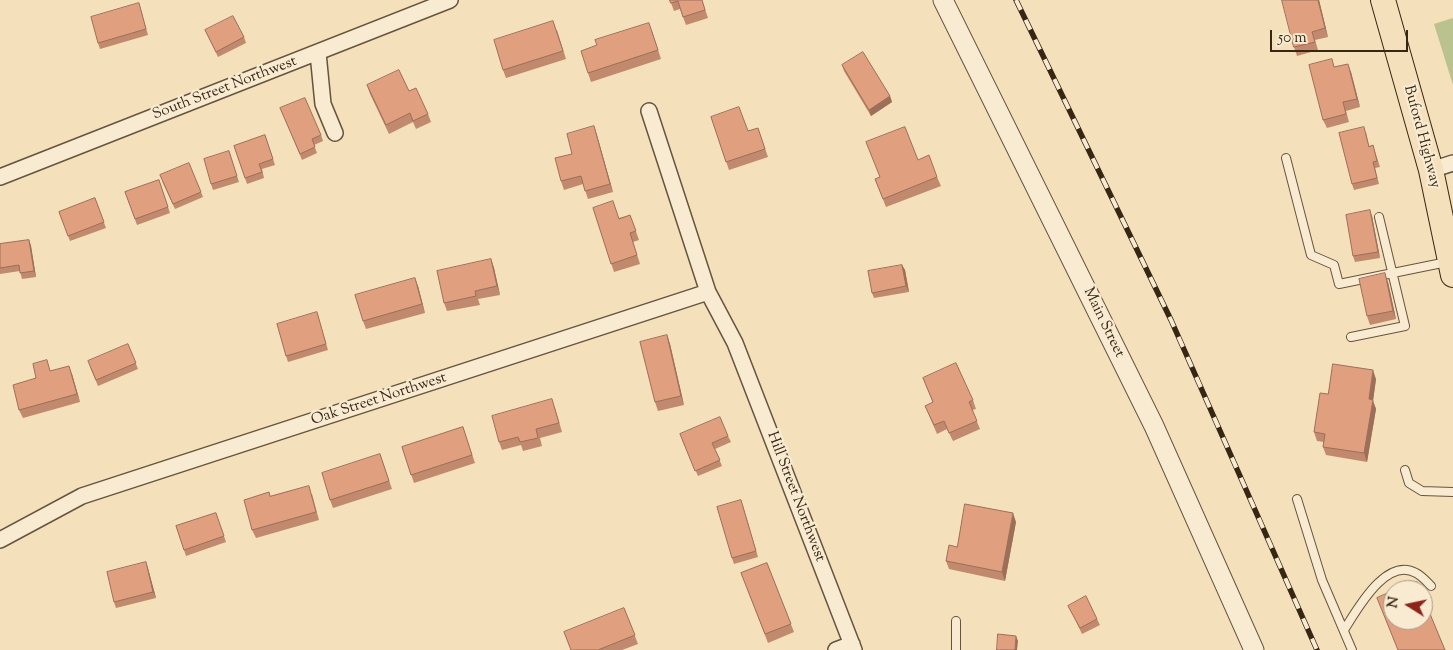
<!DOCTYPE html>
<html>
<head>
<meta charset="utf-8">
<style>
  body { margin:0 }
  #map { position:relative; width:1453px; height:650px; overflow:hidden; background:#f4e0ba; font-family:"Sorts Mill Goudy",serif }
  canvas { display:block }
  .north { position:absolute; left:1383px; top:580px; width:50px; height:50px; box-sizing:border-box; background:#f8ebd2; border:1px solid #ab9c86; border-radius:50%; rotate:280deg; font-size:14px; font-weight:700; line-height:20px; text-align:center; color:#382614 }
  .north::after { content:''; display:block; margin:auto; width:18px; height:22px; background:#8f2418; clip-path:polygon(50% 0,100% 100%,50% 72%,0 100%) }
  .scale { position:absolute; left:1270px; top:30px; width:138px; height:22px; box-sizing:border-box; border:2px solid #382614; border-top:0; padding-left:6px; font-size:15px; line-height:18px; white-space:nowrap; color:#382614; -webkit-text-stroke:4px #f8ebd2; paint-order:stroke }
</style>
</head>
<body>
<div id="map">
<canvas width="1453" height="650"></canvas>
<div class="north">N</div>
<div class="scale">50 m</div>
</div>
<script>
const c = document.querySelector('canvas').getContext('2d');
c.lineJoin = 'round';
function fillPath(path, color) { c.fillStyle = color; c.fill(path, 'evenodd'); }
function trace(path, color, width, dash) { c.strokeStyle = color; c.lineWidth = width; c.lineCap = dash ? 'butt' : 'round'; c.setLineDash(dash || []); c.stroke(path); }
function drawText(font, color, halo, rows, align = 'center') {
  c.font = font + ' "Sorts Mill Goudy",serif'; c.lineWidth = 4.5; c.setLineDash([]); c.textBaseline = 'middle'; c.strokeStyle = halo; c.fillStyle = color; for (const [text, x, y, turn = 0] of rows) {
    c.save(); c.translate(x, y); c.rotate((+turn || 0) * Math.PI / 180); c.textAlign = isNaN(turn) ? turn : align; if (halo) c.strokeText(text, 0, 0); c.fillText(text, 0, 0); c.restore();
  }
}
fillPath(new Path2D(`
  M 1453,18 L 1453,85 L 1434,24 Z`), '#bac290');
const service = new Path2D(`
  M 1286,158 L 1311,255 L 1334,265 L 1339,284 L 1447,262
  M 1351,337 L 1405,326 L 1379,217
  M 1405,470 L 1409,483 L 1422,491 L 1453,492
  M 1297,499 L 1322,580 L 1352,650
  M 1344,630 C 1357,610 1386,556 1416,573 C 1422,576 1427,582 1431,586
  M 956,650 L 956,621`);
const minor = new Path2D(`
  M 318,53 L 323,104 L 335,133
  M 649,111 L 708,292 L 735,343 L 854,650
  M 1431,170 L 1453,163
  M 0,177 L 450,0
  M 0,540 L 82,496 L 708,292
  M 836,650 L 852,644`);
const tertiary = new Path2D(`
  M 943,0 L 1154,426 L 1254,650`);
const primary = new Path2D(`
  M 1383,0 L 1431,170 L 1453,275`);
trace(service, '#67543e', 10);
trace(minor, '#67543e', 18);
trace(tertiary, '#67543e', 21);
trace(primary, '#382614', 26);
trace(service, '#f8ebd2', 8);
trace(minor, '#f8ebd2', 15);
trace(tertiary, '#f8ebd2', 19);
trace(primary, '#f4e0ba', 24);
const rail = new Path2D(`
  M 1016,0 L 1171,320 L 1317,650`);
trace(rail, '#382614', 5.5);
trace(rail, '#f8ebd2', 4, [11]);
fillPath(new Path2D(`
  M 670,0 L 702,0 L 708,18 L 686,25 L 680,9 L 674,11 Z
  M 1319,0 L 1328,37 L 1315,40 L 1318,50 L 1297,56 L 1294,47 Z
  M 139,3 L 148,35 L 100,49 L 98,43 Z
  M 205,30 L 244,37 L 246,43 L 218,57 Z
  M 557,30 L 566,59 L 506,78 L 503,70 Z
  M 652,31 L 661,59 L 591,82 L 588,73 Z
  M 842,65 L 890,96 L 892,102 L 871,116 L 844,71 Z
  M 1335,67 L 1351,72 L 1360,107 L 1346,111 L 1349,122 L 1327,128 L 1323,120 Z
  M 367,85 L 409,91 L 428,114 L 431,122 L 416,129 L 413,122 L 389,134 L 370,94 Z
  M 283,114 L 321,135 L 323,141 L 314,145 L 317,153 L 302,160 Z
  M 711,117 L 748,131 L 758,128 L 768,157 L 729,170 Z
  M 594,126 L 613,192 L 588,199 L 583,184 L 564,190 L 561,181 L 572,154 Z
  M 1366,132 L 1369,146 L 1373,145 L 1380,167 L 1375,168 L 1379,184 L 1354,190 L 1352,184 Z
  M 265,135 L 275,165 L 262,169 L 264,178 L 247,184 L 234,146 Z
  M 229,151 L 239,182 L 213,190 L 211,184 Z
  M 918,160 L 937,177 L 941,186 L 886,207 L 875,179 Z
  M 159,180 L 170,213 L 137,225 L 125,192 Z
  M 162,181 L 201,192 L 203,197 L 175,209 Z
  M 95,198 L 106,228 L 70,241 L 59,212 Z
  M 593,208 L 619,218 L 630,215 L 639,240 L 633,242 L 640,264 L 614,272 Z
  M 1372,216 L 1380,258 L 1355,262 L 1353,256 Z
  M 29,240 L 31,246 L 36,277 L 22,279 L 20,271 L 0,274 L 0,244 Z
  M 491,259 L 494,268 L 500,295 L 478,299 L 480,305 L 447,311 L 444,303 Z
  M 902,265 L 905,270 L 909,292 L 874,298 L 872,293 Z
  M 1388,282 L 1396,319 L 1370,325 L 1367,316 Z
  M 418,286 L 425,313 L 366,329 L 363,321 Z
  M 317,312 L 328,350 L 288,362 L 286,356 Z
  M 667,335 L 670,344 L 684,405 L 658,411 L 655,402 Z
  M 128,344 L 138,369 L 98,386 L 90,367 Z
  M 51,371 L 72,374 L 80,402 L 23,418 L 19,410 L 36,378 Z
  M 923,378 L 973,400 L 976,409 L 972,410 L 980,429 L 953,441 L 947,429 L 937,434 L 925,406 L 933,403 Z
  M 1376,379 L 1373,401 L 1376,409 L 1367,462 L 1326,455 L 1323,447 L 1324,442 L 1317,441 L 1314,432 L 1328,394 Z
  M 555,408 L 562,432 L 540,438 L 542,446 L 523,451 L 521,445 L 502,450 L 499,442 Z
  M 463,427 L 475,463 L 414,483 L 402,447 Z
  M 728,436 L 731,442 L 715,449 L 722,466 L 698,476 L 682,440 Z
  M 380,454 L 392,489 L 333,508 L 330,500 Z
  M 312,494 L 319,520 L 256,538 L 252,530 L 271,496 Z
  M 743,506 L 758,557 L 734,564 L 732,558 Z
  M 216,513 L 226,542 L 186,556 L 176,526 Z
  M 1016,522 L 1005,581 L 949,569 L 946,561 L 957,547 Z
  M 146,562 L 156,598 L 116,608 L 114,602 Z
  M 767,563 L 794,632 L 768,643 L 741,573 Z
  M 1068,606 L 1097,619 L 1100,625 L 1082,634 L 1071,611 Z
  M 624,608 L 638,644 L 622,650 L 571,650 Z`), '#c1896d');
fillPath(new Path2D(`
  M 1318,0 L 1319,0 L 1328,37 L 1325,28 Z
  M 1348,64 L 1351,72 L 1360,107 L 1357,99 Z
  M 890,96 L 892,102 L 871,116 L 869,110 Z
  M 594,126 L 597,135 L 613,192 L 610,184 Z
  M 1370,210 L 1372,216 L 1380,258 L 1378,252 Z
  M 29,240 L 31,246 L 36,277 L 34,271 Z
  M 491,259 L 494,268 L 500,295 L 497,286 Z
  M 902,265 L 905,270 L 909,292 L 906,286 Z
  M 1385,273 L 1388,282 L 1396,319 L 1393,311 Z
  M 415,278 L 418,286 L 425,313 L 422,304 Z
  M 667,335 L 670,344 L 684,405 L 681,396 Z
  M 69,366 L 72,374 L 80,402 L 77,394 Z
  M 1373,370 L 1376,379 L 1373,401 L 1376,409 L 1367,462 L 1364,453 L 1369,399 Z
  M 1013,513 L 1016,522 L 1005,581 L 1002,572 Z
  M 146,562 L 148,568 L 156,598 L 153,592 Z
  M 1016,636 L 1018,641 L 1017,650 L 1015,650 Z`), '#9d6f59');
const building = new Path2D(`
  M 670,0 L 702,0 L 705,10 L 683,17 L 678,1 L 671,3 Z
  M 1282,0 L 1318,0 L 1325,28 L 1312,32 L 1315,42 L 1294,47 Z
  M 139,3 L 146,29 L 98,43 L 91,17 Z
  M 233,16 L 244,37 L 216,52 L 205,30 Z
  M 553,21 L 563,51 L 503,70 L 494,40 Z
  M 649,23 L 658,50 L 588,73 L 581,51 L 597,45 L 595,40 Z
  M 863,52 L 890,96 L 869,110 L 842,65 Z
  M 1332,59 L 1334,67 L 1348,64 L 1357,99 L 1343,102 L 1346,114 L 1323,120 L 1309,65 Z
  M 399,70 L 409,91 L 416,88 L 428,114 L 413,121 L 410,113 L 386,125 L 367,85 Z
  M 305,98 L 321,135 L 312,139 L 315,147 L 300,154 L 280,108 Z
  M 739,107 L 748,131 L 758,128 L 765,149 L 726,162 L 711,117 Z
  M 594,126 L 610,184 L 585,191 L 581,176 L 561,181 L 555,158 L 572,154 L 567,134 Z
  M 905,127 L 918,160 L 929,155 L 937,177 L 883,199 L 875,179 L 880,177 L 866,142 Z
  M 1364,127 L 1369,147 L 1373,145 L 1377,161 L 1373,162 L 1377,178 L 1352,184 L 1339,133 Z
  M 265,135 L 273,159 L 259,164 L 262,172 L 245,178 L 234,146 Z
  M 229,151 L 237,176 L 211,184 L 204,159 Z
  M 189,163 L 201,192 L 173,204 L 160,175 Z
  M 159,180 L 168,207 L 135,219 L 125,192 Z
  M 95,198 L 104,222 L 68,236 L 59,212 Z
  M 613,201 L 619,219 L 630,215 L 636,231 L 630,233 L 637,255 L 611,264 L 593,208 Z
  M 1370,210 L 1378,252 L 1353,256 L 1346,215 Z
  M 29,240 L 34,271 L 20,273 L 19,265 L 0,268 L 0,244 Z
  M 491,259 L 497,286 L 475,291 L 476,296 L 444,303 L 437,271 Z
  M 902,265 L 906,286 L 872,293 L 868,271 Z
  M 1385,273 L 1393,311 L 1367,316 L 1359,279 Z
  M 415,278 L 422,304 L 363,321 L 355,295 Z
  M 317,312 L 326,344 L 286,356 L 277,324 Z
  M 667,335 L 681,396 L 655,402 L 640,342 Z
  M 128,344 L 136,363 L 96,380 L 88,361 Z
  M 47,360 L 50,371 L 69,366 L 77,394 L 19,410 L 13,385 L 36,378 L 33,364 Z
  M 956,363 L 973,400 L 969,402 L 977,421 L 949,433 L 944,421 L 934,425 L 925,406 L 933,402 L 923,378 Z
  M 1333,364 L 1373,370 L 1369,399 L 1373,400 L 1364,453 L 1323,447 L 1325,434 L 1314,432 L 1320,393 L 1328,394 Z
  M 552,399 L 559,423 L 536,429 L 538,438 L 520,442 L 518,437 L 499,442 L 492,416 Z
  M 720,417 L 728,436 L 712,443 L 720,460 L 695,471 L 680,434 Z
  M 463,427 L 472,455 L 411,475 L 402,447 Z
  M 380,454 L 389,481 L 330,500 L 322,473 Z
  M 309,486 L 316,512 L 252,530 L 244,500 L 269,492 L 270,496 Z
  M 741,500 L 756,551 L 732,558 L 717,507 Z
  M 965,504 L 1013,513 L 1002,572 L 946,561 L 949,545 L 957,547 Z
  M 216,513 L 224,536 L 184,550 L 176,526 Z
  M 146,562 L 153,592 L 114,602 L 107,572 Z
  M 767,563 L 791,624 L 765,634 L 741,573 Z
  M 1417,582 L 1420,590 L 1396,590 Z
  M 1393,591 L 1393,620 L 1423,620 L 1423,597 L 1445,650 L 1398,650 L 1377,598 Z
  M 1086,596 L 1097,619 L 1080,628 L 1068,606 Z
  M 624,608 L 635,635 L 598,650 L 571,650 L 564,632 Z
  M 998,634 L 1016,636 L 1015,650 L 997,650 Z`);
fillPath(building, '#e09f7f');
trace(building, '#9d6f59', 1);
drawText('15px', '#382614', '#f8ebd2', [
  ["South Street Northwest",225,89,-21],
  ["Buford Highway",1421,137,75],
  ["Main Street",1103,323,64],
  ["Oak Street Northwest",379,400,-18],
  ["Hill Street Northwest",795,497,69]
]);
</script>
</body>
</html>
